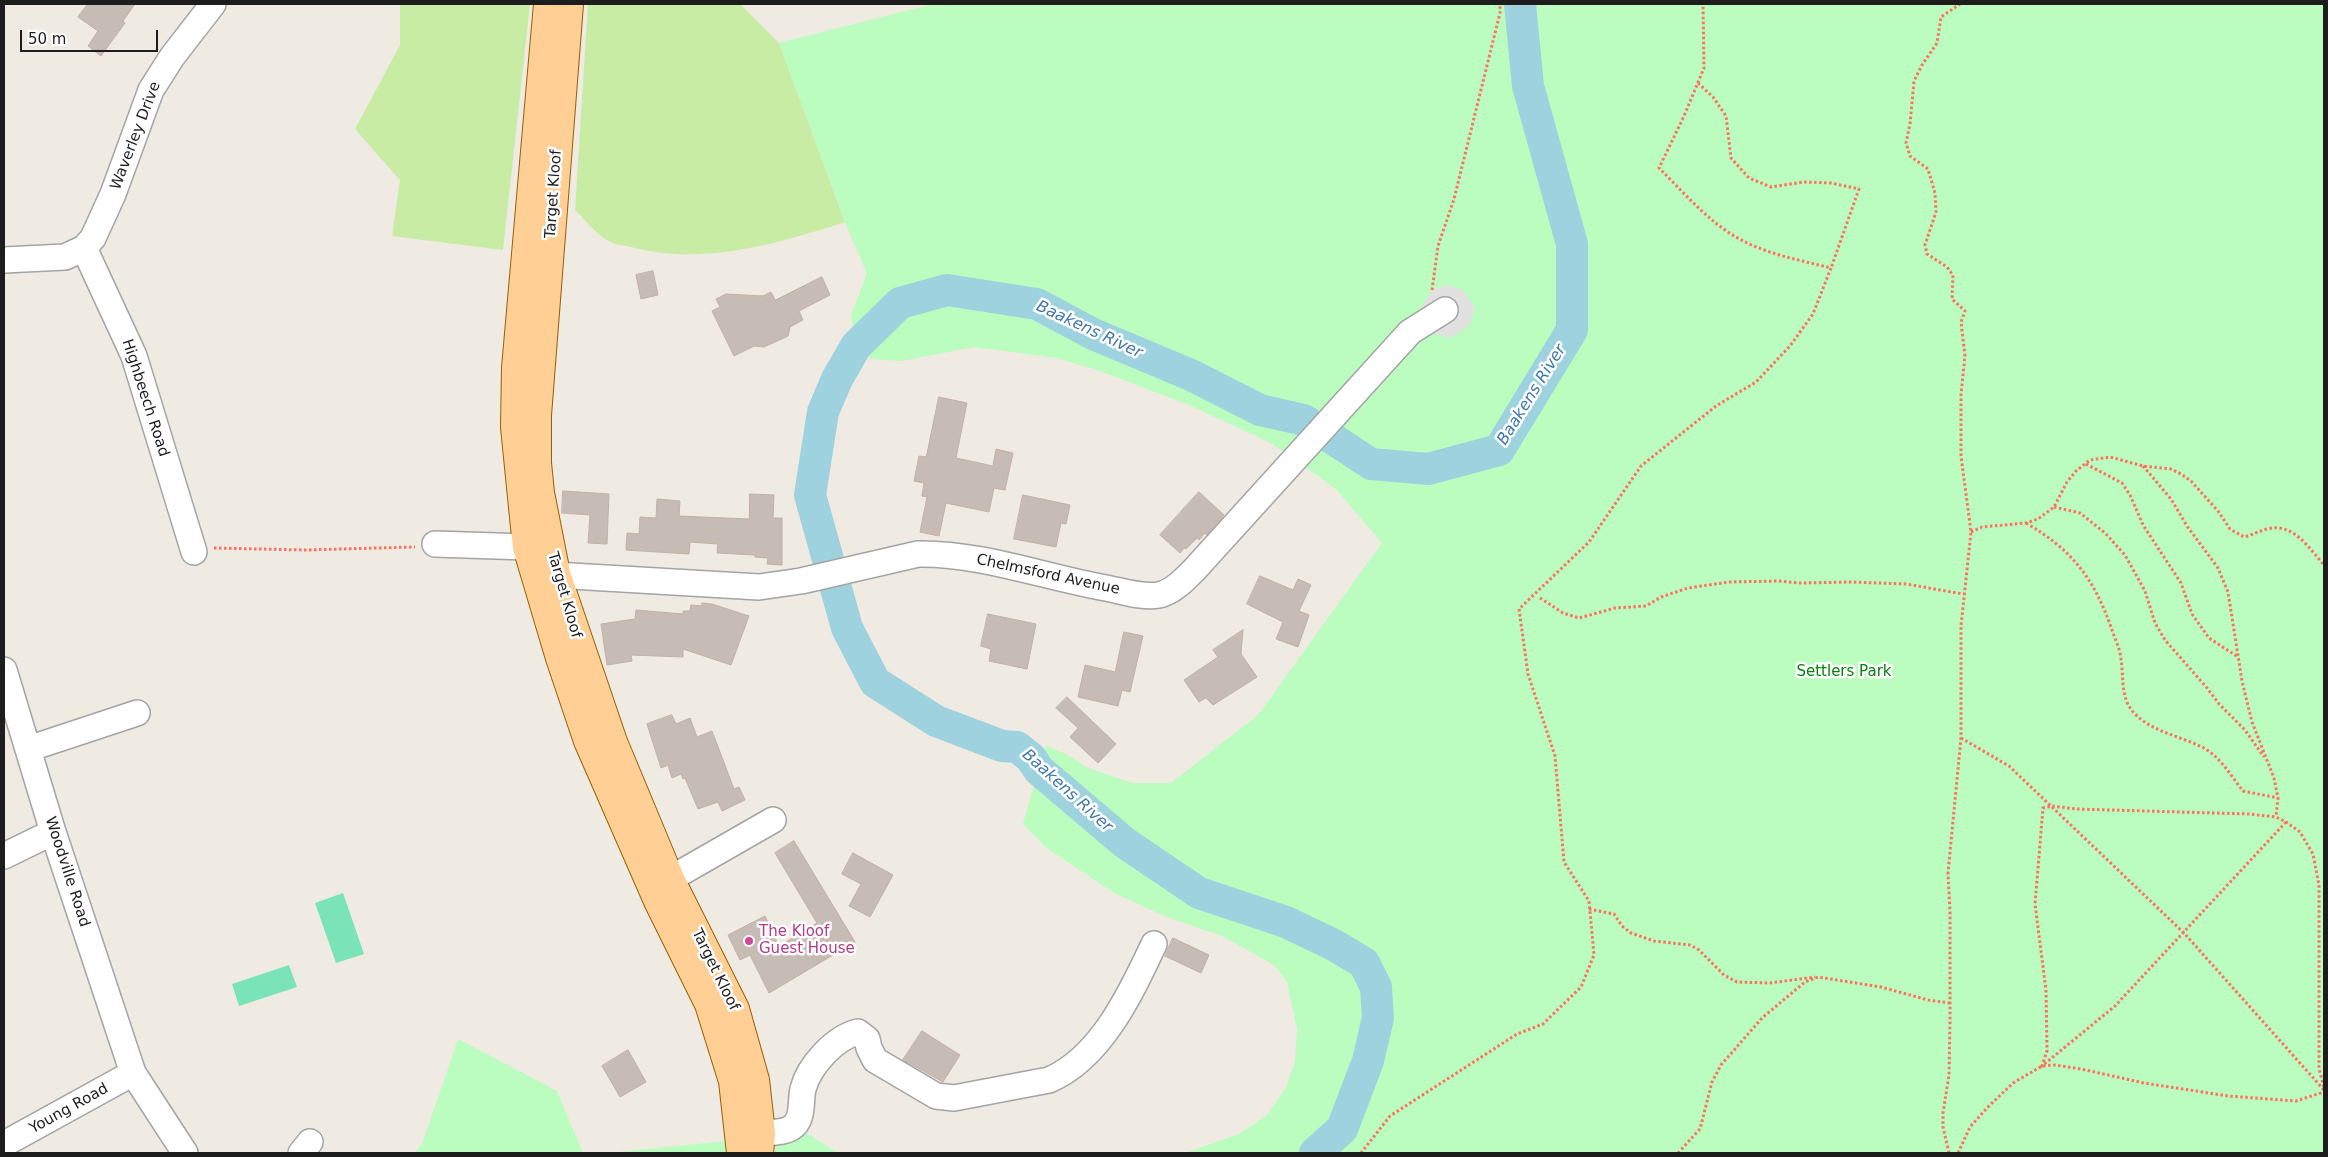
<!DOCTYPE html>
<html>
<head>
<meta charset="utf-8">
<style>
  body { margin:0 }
  #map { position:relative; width:2328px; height:1157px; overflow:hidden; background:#efeae2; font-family:"DejaVu Sans",sans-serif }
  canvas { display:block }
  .frame { position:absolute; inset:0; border:5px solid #1d1d1d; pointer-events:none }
  .scale { position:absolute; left:20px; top:30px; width:138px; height:22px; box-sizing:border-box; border:2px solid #1d1d1d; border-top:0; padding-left:6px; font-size:15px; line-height:18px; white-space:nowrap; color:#1d1d1d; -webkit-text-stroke:4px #fff; paint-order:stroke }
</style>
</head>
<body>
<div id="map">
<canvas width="2328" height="1157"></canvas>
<div class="frame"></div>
<div class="scale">50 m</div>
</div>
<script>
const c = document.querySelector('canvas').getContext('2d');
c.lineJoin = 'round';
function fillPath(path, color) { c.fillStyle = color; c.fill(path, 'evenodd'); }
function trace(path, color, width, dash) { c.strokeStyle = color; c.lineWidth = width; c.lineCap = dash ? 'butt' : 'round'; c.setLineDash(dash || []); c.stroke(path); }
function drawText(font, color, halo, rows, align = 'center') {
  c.font = font + ' "DejaVu Sans",sans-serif'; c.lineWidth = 5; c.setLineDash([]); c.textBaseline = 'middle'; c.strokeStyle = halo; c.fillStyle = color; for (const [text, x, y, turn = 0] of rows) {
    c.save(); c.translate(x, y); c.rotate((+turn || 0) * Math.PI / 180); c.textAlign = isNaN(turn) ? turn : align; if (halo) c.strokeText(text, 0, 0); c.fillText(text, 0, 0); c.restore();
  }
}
fillPath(new Path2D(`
  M 400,4 L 530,4 L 503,250 L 392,236 L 400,180 L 355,129 L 400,45 Z
  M 588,4 L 740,4 L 779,43 L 845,222 C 777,244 702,266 631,247 C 624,245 615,245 609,241 C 596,235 585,219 575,210 Z`), '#c9eca4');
fillPath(new Path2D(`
  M 933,4 L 2324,4 L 2324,1153 L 1185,1153 L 1239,1134 L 1267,1115 L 1286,1087 L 1295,1062 L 1297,1029 L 1287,982 L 1274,965 L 1222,936 L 1167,917 L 1114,893 L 1045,847 L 1023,823 L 1046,746 L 1066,754 L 1088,768 L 1132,783 L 1171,783 L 1258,715 L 1382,543 L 1336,489 L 1271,443 L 1189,405 L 1100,371 L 1057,358 L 974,347 L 902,361 L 871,359 L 856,346 L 851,315 L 867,274 L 845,222 L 779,43 Z
  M 458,1039 L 557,1091 L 583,1153 L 415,1153 L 422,1144 Z
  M 806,1133 L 838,1153 L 608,1153 Z`), '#bbfcbf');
fillPath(new Path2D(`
  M 343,893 L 364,954 L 336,963 L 315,903 Z
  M 289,965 L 297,987 L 239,1006 L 232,984 Z`), '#7be3b8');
fillPath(new Path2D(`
  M 1447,285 L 1463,290 L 1475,308 L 1468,327 L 1450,338 L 1432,333 L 1414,317 L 1432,290 Z`), '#e1e1e1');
trace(new Path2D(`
  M 1315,1153 L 1342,1129 L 1368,1061 L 1378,1018 L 1376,987 L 1364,963 L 1334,945 L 1286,922 L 1199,893 L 1125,843 L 1039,770 L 1031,758 L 1017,747 L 1002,746 L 936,721 L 875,682 L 847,628 L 810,495 L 823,412 L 837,379 L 856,346 L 900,303 L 947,290 L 1037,304 L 1093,334 L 1191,375 L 1260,410 L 1304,420 L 1371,464 L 1428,469 L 1499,450 L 1572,330 L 1572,244 L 1528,86 L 1520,4`), '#9fd2df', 32);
const building = new Path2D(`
  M 88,4 L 135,4 L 123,21 L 125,23 L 101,56 L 88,46 L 98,31 L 78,17 Z
  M 653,271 L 658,295 L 641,299 L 636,275 Z
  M 822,277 L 830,295 L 799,311 L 803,320 L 790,327 L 788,336 L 764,347 L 754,346 L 734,356 L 712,311 L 720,307 L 716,299 L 726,294 L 763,296 L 771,292 L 775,300 Z
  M 939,397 L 967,403 L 956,458 L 993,466 L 996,449 L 1013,453 L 1005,490 L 994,488 L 989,512 L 946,503 L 939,536 L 920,532 L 927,497 L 922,496 L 924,483 L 914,481 L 919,456 L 926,457 Z
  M 563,491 L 609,494 L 607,544 L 588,543 L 590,515 L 562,513 Z
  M 1199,492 L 1224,515 L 1207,535 L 1205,533 L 1199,540 L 1197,538 L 1186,549 L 1184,548 L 1180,553 L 1160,535 Z
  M 750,494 L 774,495 L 773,518 L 782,518 L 782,565 L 767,564 L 768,558 L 755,557 L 755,555 L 717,553 L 718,544 L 690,542 L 689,554 L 626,550 L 627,533 L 639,534 L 640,517 L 656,518 L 657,499 L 680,501 L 679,516 L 749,519 Z
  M 1023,495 L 1070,505 L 1066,524 L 1061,523 L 1056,547 L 1014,539 Z
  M 1260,576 L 1293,590 L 1298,579 L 1311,585 L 1299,611 L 1309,615 L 1298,647 L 1276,639 L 1283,622 L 1247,604 Z
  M 702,603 L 712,604 L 749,616 L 731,665 L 683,649 L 683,657 L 631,655 L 632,661 L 607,665 L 601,624 L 635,619 L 636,610 L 683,614 L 683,611 L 690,611 L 691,605 L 702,606 Z
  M 988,614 L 1036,624 L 1027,669 L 989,661 L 991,649 L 981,646 Z
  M 1243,630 L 1241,654 L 1257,677 L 1213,705 L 1206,698 L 1199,702 L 1184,680 L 1218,657 L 1213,650 Z
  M 1124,632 L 1143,636 L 1130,692 L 1122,690 L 1118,706 L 1078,697 L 1085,665 L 1115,672 Z
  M 1067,697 L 1116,744 L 1098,763 L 1070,737 L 1078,728 L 1056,708 Z
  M 672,715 L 676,724 L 690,718 L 697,737 L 712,731 L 734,789 L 739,787 L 745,800 L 722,811 L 718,802 L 698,809 L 685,778 L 683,779 L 681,774 L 672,778 L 668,765 L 661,768 L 647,724 Z
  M 794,841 L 855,942 L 769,993 L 750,955 L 740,960 L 728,935 L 765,916 L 779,946 L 817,923 L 775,853 Z
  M 853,853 L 893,875 L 870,917 L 849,906 L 861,884 L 842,874 Z
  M 1173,938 L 1209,955 L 1201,973 L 1165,956 Z
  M 922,1031 L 960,1055 L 943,1082 L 903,1060 Z
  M 628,1050 L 646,1082 L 620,1097 L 602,1066 Z`);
fillPath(building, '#c6bcb5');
trace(building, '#c1b0a3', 1);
const minor = new Path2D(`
  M 84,248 L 134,356 L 194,552
  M 4,260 L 65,257 L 84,248 L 93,238 L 113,194 L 151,90 L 172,57 L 213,4
  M 435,544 L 527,547
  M 537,574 L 759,587 L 801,581 L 918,554 C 981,553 1044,577 1106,588 C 1122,591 1142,598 1159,595 C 1173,592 1185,579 1195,569 L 1410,332 L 1445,310
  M 4,670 L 53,832 L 133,1073 L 185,1153
  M 28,749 L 137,713
  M 4,856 L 53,832
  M 670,879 L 773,820
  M 761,1133 C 770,1132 783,1133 791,1128 C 804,1120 800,1102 803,1089 C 809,1066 834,1038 858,1032 L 867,1039 L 869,1048 L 875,1060 L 936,1096 L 954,1098 L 1049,1080 C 1101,1058 1131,993 1154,944
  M 4,1144 L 133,1073
  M 301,1153 L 310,1142`);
const major = new Path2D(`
  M 548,4 L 516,368 L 515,427 L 527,547 L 560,658 L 588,741 L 658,901 L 709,1004 L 733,1081 L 741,1153
  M 569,4 L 537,415 L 537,463 L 540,493 L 556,574 L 613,742 L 670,879 L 735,1009 L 755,1080 L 761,1133 L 759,1153`);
trace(minor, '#a4a4a4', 28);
trace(major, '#956000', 30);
trace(new Path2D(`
  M 1698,83 L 1713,97 L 1726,116 L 1731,158 L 1749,178 L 1771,187 L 1804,182 L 1831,183 L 1859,189 L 1831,268
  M 1432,290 L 1438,246 L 1454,199 L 1500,13 L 1500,4
  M 2086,464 L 2122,483 L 2130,495 L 2143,525 L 2181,583 L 2192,614 L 2209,638 L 2238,657
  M 2143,466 L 2171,499 L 2187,526 L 2218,568 L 2228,592 L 2242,681 L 2252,722 L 2274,778 L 2278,798 L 2276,817
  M 2054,507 L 2080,513 L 2105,533 L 2125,555 L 2145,591 L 2155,623 L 2165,640 L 2207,688 L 2219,704 L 2245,730 L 2264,757
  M 2026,523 C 2072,550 2093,577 2111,627 C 2114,637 2120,648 2121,659 C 2124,678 2120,698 2134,713 C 2152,732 2180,736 2202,747 C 2220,756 2231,776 2243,791 L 2278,798
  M 1971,532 L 1982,527 L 2026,523 L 2038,519 L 2054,507 L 2067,482 L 2076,471 L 2090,460 L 2110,457 L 2143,466 L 2171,469 L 2181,474 L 2191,481 L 2218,511 L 2230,529 L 2244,537 C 2252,535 2259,531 2267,529 C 2293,522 2309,548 2324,565
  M 214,548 L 305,550 L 415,547
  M 1540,598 L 1563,613 L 1579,618 L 1615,608 L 1646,606 L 1661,597 L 1688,588 L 1729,582 L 1780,581 L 1800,583 L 1851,582 L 1906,584 L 1963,594
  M 1961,738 L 2009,766 L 2184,933 L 2324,1090
  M 2286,822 L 2115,1006 L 2042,1066 L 2047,1051 L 2046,990 L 2035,904 L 2043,808 L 2052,806 L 2076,809 L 2249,814 L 2276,817 L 2286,822 L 2300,832 L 2313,854 L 2319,885 L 2319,1069 L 2324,1087
  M 1589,909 L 1614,914 L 1622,926 L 1631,933 L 1654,941 L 1690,945 L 1699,950 L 1724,975 L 1737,982 L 1770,983 L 1815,977
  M 1361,1153 L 1390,1116 L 1517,1034 L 1543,1024 L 1581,987 L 1594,955 L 1589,901 L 1564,862 L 1555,756 L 1528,674 L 1519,609 L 1589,542 L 1641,466 L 1716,406 L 1756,382 L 1790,346 L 1813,314 L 1831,268 C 1799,260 1765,254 1736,237 C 1708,221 1682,191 1659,168 L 1684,116 L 1704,68 L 1703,4
  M 1678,1153 L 1700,1129 L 1712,1082 L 1721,1065 L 1762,1018 L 1805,982 L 1818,977 L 1881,987 L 1928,1000 L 1950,1003
  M 1949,1153 L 1943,1127 L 1943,1113 L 1949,1075 L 1950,1021 L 1950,912 L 1948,873 L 1961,738 L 1961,626 L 1971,532 L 1961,456 L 1961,394 L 1965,356 L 1961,322 L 1965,311 L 1952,299 L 1953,275 L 1947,267 L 1927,254 L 1925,245 L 1936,212 L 1935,193 L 1928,169 L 1910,156 L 1906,143 L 1910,124 L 1914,81 L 1922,65 L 1937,43 L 1941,17 L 1960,4
  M 1958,1153 L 1970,1127 L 1987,1108 L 2013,1083 L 2042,1066 L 2055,1065 L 2081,1069 L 2144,1083 L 2228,1096 L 2296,1101 L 2324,1092`), '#ff6f62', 3, [2.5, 2.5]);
trace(minor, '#fff', 25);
trace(major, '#ffcf96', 28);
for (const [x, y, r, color] of [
  [749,941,5,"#d1479c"]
]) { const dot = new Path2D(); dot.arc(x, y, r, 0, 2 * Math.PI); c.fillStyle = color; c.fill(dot); trace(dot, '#fff', 2); }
drawText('15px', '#1d1d1d', '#fff', [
  ["Waverley Drive",136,136,-69],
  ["Target Kloof",554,194,-86],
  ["Highbeech Road",145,398,72],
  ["Chelmsford Avenue",1048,575,12],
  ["Target Kloof",564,595,74],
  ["Woodville Road",67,872,72],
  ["Target Kloof",715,970,64],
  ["Young Road",69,1109,-29]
]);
drawText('15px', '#05800d', '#fff', [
  ["Settlers Park",1844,672]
]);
drawText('15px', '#b23c85', '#fff', [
  ["The Kloof",759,932],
  ["Guest House",759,949]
], 'left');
drawText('italic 16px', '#4178a9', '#fff', [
  ["Baakens River",1089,330,25],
  ["Baakens River",1532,395,-58],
  ["Baakens River",1067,791,42]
]);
</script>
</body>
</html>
